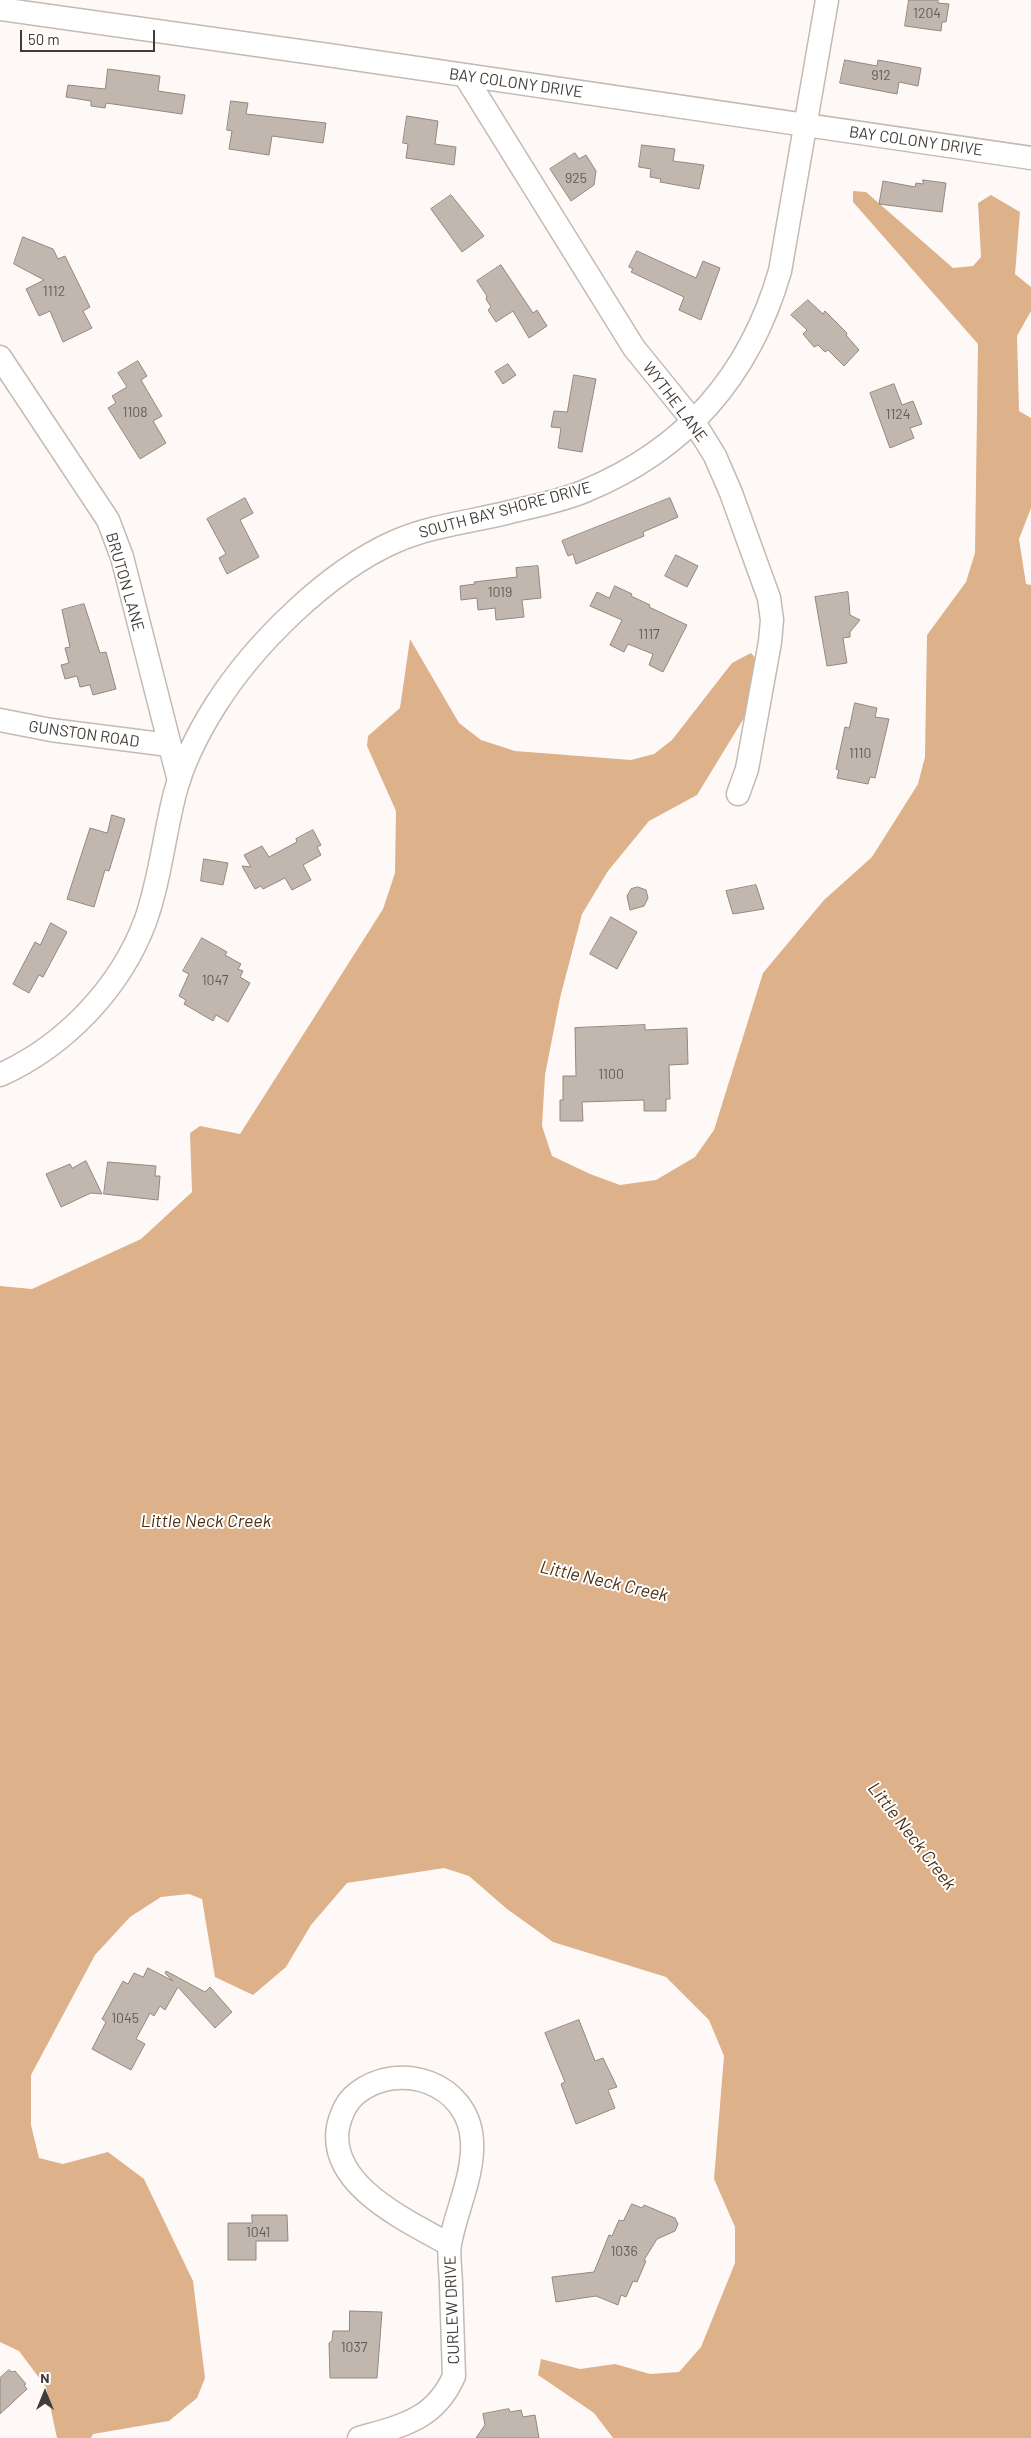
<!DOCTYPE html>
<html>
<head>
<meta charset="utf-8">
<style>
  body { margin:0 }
  #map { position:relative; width:1031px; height:2438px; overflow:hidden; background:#fef9f6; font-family:Barlow,sans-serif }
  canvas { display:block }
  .north { position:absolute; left:20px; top:2368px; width:50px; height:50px; -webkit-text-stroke:4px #fff; paint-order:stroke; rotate:0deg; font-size:14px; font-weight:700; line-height:20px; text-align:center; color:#403c39 }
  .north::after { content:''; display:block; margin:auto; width:18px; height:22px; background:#403c39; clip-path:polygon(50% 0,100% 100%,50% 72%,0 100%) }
  .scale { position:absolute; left:20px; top:30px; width:135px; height:22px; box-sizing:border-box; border:2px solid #403c39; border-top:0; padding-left:6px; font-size:15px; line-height:18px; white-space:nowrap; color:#403c39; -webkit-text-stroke:4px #fff; paint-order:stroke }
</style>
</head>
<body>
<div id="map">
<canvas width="1031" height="2438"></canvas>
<div class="north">N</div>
<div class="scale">50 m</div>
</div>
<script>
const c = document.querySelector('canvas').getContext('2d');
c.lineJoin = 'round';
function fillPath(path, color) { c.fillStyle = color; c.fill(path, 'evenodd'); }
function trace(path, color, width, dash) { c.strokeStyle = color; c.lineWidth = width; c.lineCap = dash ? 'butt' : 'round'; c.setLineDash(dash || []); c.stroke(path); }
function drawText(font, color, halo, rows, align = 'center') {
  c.font = font + ' Barlow,sans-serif'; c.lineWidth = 4; c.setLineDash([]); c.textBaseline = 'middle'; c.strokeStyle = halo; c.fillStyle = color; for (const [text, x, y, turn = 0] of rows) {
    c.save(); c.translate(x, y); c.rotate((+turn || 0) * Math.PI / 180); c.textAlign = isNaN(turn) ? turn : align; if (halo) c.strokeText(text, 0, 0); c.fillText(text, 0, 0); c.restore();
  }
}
fillPath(new Path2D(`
  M 853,191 L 866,192 L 953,268 L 973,266 L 981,257 L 978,203 L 991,195 L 1020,212 L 1015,274 L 1031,287 L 1031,311 L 1017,336 L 1019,411 L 1031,418 L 1031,508 L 1019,539 L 1026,584 L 1031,585 L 1031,2438 L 613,2438 L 594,2413 L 538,2375 L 541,2359 L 580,2369 L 615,2364 L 650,2374 L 679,2372 L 701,2347 L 735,2263 L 735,2227 L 714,2179 L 724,2056 L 709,2020 L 666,1977 L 553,1942 L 507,1909 L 469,1876 L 444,1868 L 347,1883 L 311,1925 L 286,1967 L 253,1995 L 215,1977 L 202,1899 L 189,1894 L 161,1897 L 130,1917 L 95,1955 L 31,2075 L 31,2125 L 39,2158 L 63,2164 L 108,2152 L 144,2179 L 193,2281 L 205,2378 L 197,2398 L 169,2421 L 93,2434 L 91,2438 L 57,2438 L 46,2387 L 19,2351 L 0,2342 L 0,1286 L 32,1289 L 141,1239 L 192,1192 L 190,1133 L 200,1126 L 240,1134 L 383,909 L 395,873 L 396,811 L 367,746 L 368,736 L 400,708 L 410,639 L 459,723 L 481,740 L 515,751 L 631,760 L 654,754 L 672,740 L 732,663 L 751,653 L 760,663 L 755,700 L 697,795 L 649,821 L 608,871 L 582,914 L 560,998 L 545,1075 L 542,1126 L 552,1156 L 590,1174 L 620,1185 L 656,1180 L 695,1157 L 714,1130 L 763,973 L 824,900 L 872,857 L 918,784 L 925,757 L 927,635 L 966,582 L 975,553 L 978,344 L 853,202 Z`), '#ddb18a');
const building = new Path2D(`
  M 909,0 L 938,0 L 938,3 L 949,4 L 946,22 L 942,22 L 941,31 L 905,26 Z
  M 845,60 L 877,66 L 878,60 L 921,68 L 918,86 L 899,82 L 897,94 L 840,83 Z
  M 108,69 L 160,76 L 158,91 L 185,95 L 182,114 L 106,103 L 105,108 L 91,106 L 91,101 L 66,97 L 68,85 L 105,89 Z
  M 231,101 L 248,103 L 246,114 L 326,123 L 323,143 L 272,136 L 269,155 L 229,149 L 232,131 L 227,130 Z
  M 407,116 L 438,121 L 435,144 L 456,147 L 454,165 L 406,158 L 408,144 L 403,143 Z
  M 642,145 L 675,149 L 673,161 L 704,165 L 699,189 L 660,182 L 661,179 L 650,177 L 651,169 L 639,167 Z
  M 575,153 L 579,159 L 586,155 L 596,171 L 594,185 L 571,201 L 550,169 Z
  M 923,180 L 946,183 L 942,212 L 879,204 L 883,181 L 915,187 L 916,183 L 923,184 Z
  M 451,195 L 484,236 L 462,252 L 431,209 Z
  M 23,237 L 53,249 L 58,259 L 65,256 L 90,307 L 83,311 L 92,328 L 63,342 L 50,311 L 39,316 L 26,289 L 44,280 L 14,264 Z
  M 637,251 L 696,278 L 703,261 L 720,268 L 701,320 L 679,310 L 684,297 L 631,272 L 633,269 L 629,267 Z
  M 501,265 L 533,313 L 537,310 L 547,326 L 529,338 L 513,311 L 496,322 L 488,310 L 491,307 L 486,299 L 487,296 L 477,281 Z
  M 808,300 L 823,314 L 825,311 L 847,333 L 846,335 L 859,350 L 844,366 L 828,350 L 825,352 L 818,345 L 814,347 L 803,334 L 807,330 L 791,315 Z
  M 138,361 L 147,376 L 141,380 L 162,416 L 153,421 L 166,443 L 140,459 L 108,408 L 116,403 L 112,396 L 127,387 L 118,373 Z
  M 508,364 L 516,375 L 503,384 L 495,372 Z
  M 574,375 L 596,379 L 582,452 L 558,448 L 561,428 L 551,427 L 554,411 L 567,412 Z
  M 894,384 L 902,405 L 913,401 L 922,424 L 910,428 L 914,438 L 890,448 L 870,393 Z
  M 245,498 L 253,513 L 240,520 L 259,557 L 227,574 L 219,558 L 226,554 L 207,519 Z
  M 670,498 L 678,517 L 643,532 L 644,536 L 576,564 L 573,554 L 568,556 L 562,541 Z
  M 676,555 L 698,566 L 687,587 L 665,576 Z
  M 538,566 L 541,598 L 522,600 L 524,617 L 496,620 L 495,608 L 478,610 L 477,598 L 461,600 L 460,586 L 475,584 L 474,582 L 517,577 L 516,568 Z
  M 615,586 L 632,594 L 631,596 L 650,605 L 649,607 L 687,625 L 663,672 L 649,665 L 653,654 L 628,644 L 624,652 L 610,645 L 622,620 L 590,606 L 597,592 L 609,598 Z
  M 848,592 L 850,615 L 860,620 L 850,632 L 850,637 L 843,638 L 847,663 L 827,666 L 815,597 Z
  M 84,604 L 100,653 L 106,652 L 116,689 L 93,695 L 90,685 L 80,687 L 77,676 L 65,679 L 61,665 L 69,663 L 65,648 L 70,647 L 62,610 Z
  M 855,703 L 877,708 L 875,717 L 889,719 L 875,778 L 870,777 L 868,784 L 837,778 L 839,770 L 836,769 L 845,727 L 849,728 Z
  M 112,815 L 125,819 L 109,871 L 105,870 L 94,907 L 67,899 L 90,828 L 107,833 Z
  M 313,830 L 321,845 L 317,847 L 321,855 L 303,865 L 311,880 L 292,890 L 285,878 L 263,889 L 261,886 L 255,889 L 242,866 L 251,867 L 244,855 L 262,846 L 269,857 L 297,842 L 296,839 Z
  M 204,859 L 228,863 L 223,885 L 201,881 Z
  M 756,885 L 764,909 L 733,914 L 726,891 Z
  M 638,887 L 646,890 L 648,898 L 644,906 L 630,910 L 627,896 L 631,889 Z
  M 611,917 L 637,932 L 617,969 L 590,954 Z
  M 51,923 L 67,932 L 43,977 L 39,975 L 29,993 L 13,984 L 35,942 L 40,945 Z
  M 202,938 L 227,952 L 225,955 L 241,964 L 238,969 L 243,971 L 240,977 L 250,983 L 228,1022 L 216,1015 L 213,1021 L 184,1004 L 186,1000 L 179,996 L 189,974 L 183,971 Z
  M 645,1025 L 645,1030 L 687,1028 L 688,1064 L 669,1065 L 670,1099 L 666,1099 L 666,1111 L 644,1111 L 644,1100 L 582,1102 L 583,1121 L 560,1121 L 560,1100 L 563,1100 L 563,1076 L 576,1076 L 575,1028 Z
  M 86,1161 L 102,1194 L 91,1193 L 61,1207 L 46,1174 L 70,1164 L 72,1168 Z
  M 108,1162 L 156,1166 L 155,1176 L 160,1176 L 158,1200 L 104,1194 Z
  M 148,1968 L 173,1981 L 165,1973 L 166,1971 L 205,1992 L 210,1987 L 232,2012 L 215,2028 L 178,1987 L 165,2010 L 160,2006 L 154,2016 L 150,2013 L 136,2039 L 145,2044 L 131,2070 L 92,2049 L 106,2022 L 102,2019 L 123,1981 L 128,1984 L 134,1973 L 143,1977 Z
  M 579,2020 L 595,2061 L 603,2058 L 617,2087 L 608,2090 L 615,2108 L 576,2124 L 561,2084 L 565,2082 L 545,2033 Z
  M 632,2204 L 642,2208 L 644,2205 L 675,2218 L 678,2224 L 675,2231 L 657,2239 L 644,2260 L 646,2261 L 637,2282 L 633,2281 L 626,2297 L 621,2295 L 618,2305 L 596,2296 L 556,2302 L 552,2277 L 594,2272 L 609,2235 L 612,2236 L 619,2220 L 623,2221 Z
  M 252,2215 L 287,2215 L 288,2241 L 256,2241 L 256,2260 L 228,2260 L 228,2223 L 252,2223 Z
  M 350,2311 L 382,2312 L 377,2378 L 330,2378 L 329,2343 L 332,2341 L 333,2331 L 349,2331 Z
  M 9,2370 L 12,2372 L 15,2371 L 26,2384 L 24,2385 L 27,2389 L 0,2414 L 0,2378 Z
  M 509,2409 L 510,2412 L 521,2410 L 523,2417 L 535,2415 L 539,2438 L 476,2438 L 485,2425 L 483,2414 Z`);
fillPath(building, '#c2b7af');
trace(building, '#92887f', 1);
const minor = new Path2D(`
  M 0,9 L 328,55 L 1031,158
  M 465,76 L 634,348 L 694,422 L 715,456 L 731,493 L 769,598 L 772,620 L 770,642 L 747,769 L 738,794
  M 0,357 L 108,520 L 122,557 L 179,781
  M 0,720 L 51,730 L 169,745
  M 0,1075 C 65,1046 120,988 145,922 C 160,880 164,836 175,793 C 183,763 198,733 215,706 C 254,644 327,572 394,542 C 433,525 470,522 510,512 C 534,506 562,501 585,491 C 687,449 750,375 780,271 L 827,0
  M 359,2438 C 401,2426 435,2420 454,2376 C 453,2346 452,2316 451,2286 C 451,2272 448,2257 450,2244 C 456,2210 474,2176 472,2141 C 469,2083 399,2059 356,2094 C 346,2102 341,2114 338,2127 C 328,2186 408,2221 450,2245`);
trace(minor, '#c4bab1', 25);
trace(minor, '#fff', 22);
drawText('14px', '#605b56', null, [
  ["1204",927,13],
  ["912",881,75],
  ["925",576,178],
  ["1112",54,291],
  ["1108",135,412],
  ["1124",898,414],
  ["1019",500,592],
  ["1117",649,634],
  ["1110",860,753],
  ["1047",215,980],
  ["1100",611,1074],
  ["1045",125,2018],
  ["1041",258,2232],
  ["1036",624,2251],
  ["1037",354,2347]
]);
drawText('16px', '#403c39', '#fff', [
  ["BAY COLONY DRIVE",516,83,8],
  ["BAY COLONY DRIVE",916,141,8],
  ["WYTHE LANE",675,402,53],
  ["SOUTH BAY SHORE DRIVE",505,510,-15],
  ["BRUTON LANE",125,582,74],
  ["GUNSTON ROAD",84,734,8],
  ["CURLEW DRIVE",452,2310,-92]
]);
drawText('italic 18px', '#4d2f11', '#fff', [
  ["Little Neck Creek",206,1521],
  ["Little Neck Creek",604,1581,13],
  ["Little Neck Creek",912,1836,52]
]);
</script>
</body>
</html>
